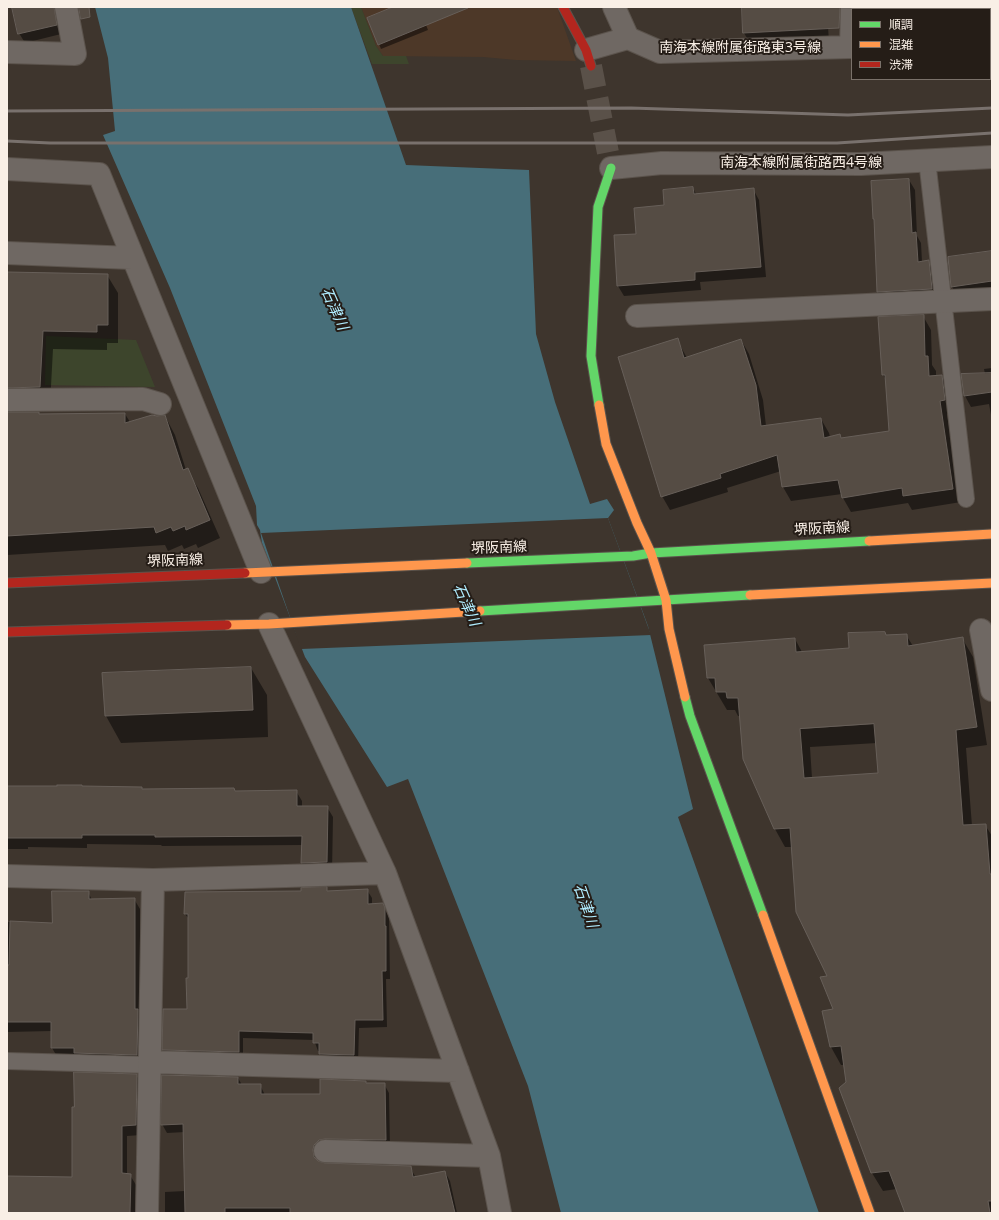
<!DOCTYPE html>
<html>
<head>
<meta charset="utf-8">
<style>
  body { margin:0 }
  #map { position:relative; width:999px; height:1220px; overflow:hidden; background:#3e352d; font-family:"Open Sans","Noto Sans JP",sans-serif }
  canvas { display:block }
  .frame { position:absolute; inset:0; border:8px solid #f9efe6; pointer-events:none }
  .legend { position:absolute; left:851px; top:8px; width:140px; height:72px; box-sizing:border-box; background:#251d17; border:1px solid #7a716a; margin:0; padding:5px 7px; list-style:none; font-size:12px; color:#f9efe6 }
  .legend li { display:flex; align-items:center; gap:8px; height:20px }
  .legend b { width:20px; border:1px solid #7a716a }
</style>
</head>
<body>
<div id="map">
<canvas width="999" height="1220"></canvas>
<div class="frame"></div>
<ul class="legend">
<li><b style="height:5px;background:#63d668"></b>順調</li>
<li><b style="height:5px;background:#ff974d"></b>混雑</li>
<li><b style="height:5px;background:#b3261e"></b>渋滞</li>
</ul>
</div>
<script>
const c = document.querySelector('canvas').getContext('2d');
c.lineJoin = 'round';
function fillPath(path, color) { c.fillStyle = color; c.fill(path, 'evenodd'); }
function trace(path, color, width, dash) { c.strokeStyle = color; c.lineWidth = width; c.lineCap = dash ? 'butt' : 'round'; c.setLineDash(dash || []); c.stroke(path); }
function drawText(font, color, halo, rows, align = 'center') {
  c.font = font + ' "Open Sans","Noto Sans JP",sans-serif'; c.lineWidth = 4; c.setLineDash([]); c.textBaseline = 'middle'; c.strokeStyle = halo; c.fillStyle = color; for (const [text, x, y, turn = 0] of rows) {
    c.save(); c.translate(x, y); c.rotate((+turn || 0) * Math.PI / 180); c.textAlign = isNaN(turn) ? turn : align; if (halo) c.strokeText(text, 0, 0); c.fillText(text, 0, 0); c.restore();
  }
}
fillPath(new Path2D(`
  M 361,7 L 557,7 L 576,61 L 516,60 L 483,57 L 383,56 L 376,46 Z`), '#4d3828');
fillPath(new Path2D(`
  M 351,7 L 361,7 L 376,46 L 383,56 L 406,56 L 409,64 L 372,64 Z
  M 46,336 L 136,340 L 155,387 L 45,385 Z`), '#3d452c');
fillPath(new Path2D(`
  M 95,7 L 351,7 L 406,165 L 529,170 L 536,334 L 555,402 L 590,504 L 607,499 L 614,510 L 608,518 L 648,626 L 693,809 L 678,817 L 819,1213 L 561,1213 L 528,1086 L 408,779 L 387,787 L 305,657 L 262,543 L 260,530 L 257,525 L 256,506 L 170,288 L 103,135 L 115,131 L 108,58 Z`), '#476e79');
fillPath(new Path2D(`
  M 608,518 L 651,635 L 301,649 L 261,533 Z`), '#3e352d');
fillPath(new Path2D(`
  M 13,7 L 55,7 L 61,34 L 25,43 L 19,33 Z
  M 396,7 L 419,7 L 428,30 L 381,49 L 379,44 Z
  M 743,7 L 827,7 L 829,44 L 753,48 L 744,33 Z
  M 875,7 L 912,7 L 913,9 L 875,9 Z
  M 977,7 L 992,7 L 992,9 Z
  M 909,180 L 915,190 L 917,236 L 921,243 L 922,262 L 928,261 L 934,271 L 937,299 L 884,302 L 878,292 L 875,221 L 874,219 Z
  M 693,188 L 696,194 L 753,189 L 759,200 L 766,277 L 700,282 L 701,290 L 624,296 L 618,286 L 637,235 L 665,206 Z
  M 992,252 L 992,296 L 958,297 L 952,287 L 949,258 Z
  M 7,273 L 107,275 L 118,293 L 118,343 L 107,343 L 107,350 L 53,349 L 50,405 L 12,407 L 7,412 Z
  M 923,316 L 931,330 L 932,365 L 936,371 L 936,377 L 942,376 L 950,390 L 952,414 L 947,414 L 961,502 L 912,510 L 908,503 L 851,512 L 843,498 L 842,494 L 791,501 L 783,487 L 781,471 L 727,488 L 728,492 L 670,510 L 662,496 L 677,340 L 687,358 L 741,340 L 749,354 L 763,400 L 766,426 L 821,419 L 829,433 L 830,437 L 840,435 L 842,439 L 890,432 L 887,381 L 883,375 Z
  M 992,368 L 992,420 L 989,404 L 971,407 L 965,396 L 962,375 L 985,374 L 984,369 Z
  M 7,413 L 39,415 L 125,414 L 130,422 L 165,416 L 175,435 L 186,470 L 198,488 L 220,538 L 198,548 L 196,544 L 184,549 L 182,545 L 168,551 L 165,545 L 7,555 Z
  M 906,635 L 913,646 L 962,638 L 973,657 L 987,745 L 966,748 L 972,826 L 985,825 L 992,836 L 992,1213 L 906,1213 L 897,1189 L 883,1191 L 872,1173 L 847,1083 L 845,1065 L 841,1065 L 831,1047 L 823,1012 L 834,1009 L 828,977 L 792,847 L 785,847 L 775,829 L 740,716 L 738,716 L 735,710 L 727,710 L 708,678 L 706,646 L 795,639 L 802,652 L 850,649 L 886,636 ZM 877,743 L 879,774 L 812,778 L 810,747 Z
  M 251,668 L 267,695 L 268,737 L 121,743 L 106,716 Z
  M 7,787 L 142,788 L 143,790 L 234,789 L 236,792 L 296,791 L 302,801 L 302,807 L 327,807 L 333,817 L 332,872 L 308,872 L 302,863 L 303,845 L 162,846 L 161,845 L 87,844 L 87,848 L 28,847 L 28,849 L 7,849 Z
  M 326,888 L 328,892 L 367,890 L 372,898 L 372,905 L 382,904 L 389,917 L 390,979 L 386,979 L 387,1027 L 359,1028 L 358,1063 L 325,1062 L 320,1054 L 320,1051 L 318,1051 L 314,1040 L 243,1038 L 243,1060 L 168,1058 L 163,1050 L 188,1010 L 189,979 L 189,919 L 185,914 Z
  M 88,892 L 92,900 L 134,899 L 140,909 L 140,1014 L 142,1065 L 58,1058 L 52,1048 L 52,1031 L 7,1032 L 7,922 L 53,924 Z
  M 136,1075 L 142,1085 L 141,1135 L 127,1136 L 127,1174 L 130,1175 L 136,1185 L 135,1213 L 7,1213 L 7,1177 L 73,1178 Z
  M 238,1078 L 242,1085 L 260,1085 L 265,1095 L 321,1095 L 366,1082 L 367,1084 L 384,1084 L 389,1093 L 390,1149 L 319,1154 L 318,1162 L 324,1164 L 410,1167 L 416,1178 L 445,1172 L 450,1181 L 457,1213 L 165,1213 L 165,1192 L 185,1191 L 185,1132 L 167,1133 L 162,1124 Z`), '#0007');
const building = new Path2D(`
  M 12,7 L 54,7 L 57,25 L 18,34 Z
  M 79,7 L 89,7 L 90,17 L 81,19 Z
  M 393,7 L 468,7 L 468,8 L 378,45 L 367,18 Z
  M 742,7 L 840,7 L 839,28 L 743,33 Z
  M 909,179 L 912,233 L 916,232 L 918,262 L 929,260 L 932,289 L 877,292 L 874,219 L 873,219 L 871,181 Z
  M 693,187 L 694,194 L 754,188 L 761,267 L 695,272 L 695,280 L 617,286 L 614,235 L 636,234 L 634,208 L 664,205 L 663,190 Z
  M 992,251 L 992,281 L 951,287 L 948,257 Z
  M 7,272 L 108,274 L 108,325 L 97,325 L 97,332 L 43,331 L 40,387 L 7,388 Z
  M 924,315 L 925,356 L 928,356 L 929,376 L 942,375 L 945,400 L 940,401 L 953,489 L 903,496 L 902,488 L 842,498 L 838,480 L 782,487 L 777,455 L 720,474 L 721,478 L 661,497 L 618,357 L 678,338 L 684,358 L 741,339 L 756,385 L 761,426 L 821,418 L 824,438 L 840,434 L 841,438 L 889,431 L 885,375 L 882,375 L 878,317 Z
  M 992,373 L 992,392 L 964,396 L 961,374 Z
  M 7,412 L 39,412 L 39,414 L 125,413 L 125,423 L 152,415 L 157,416 L 165,415 L 183,470 L 188,468 L 210,520 L 186,530 L 185,526 L 173,531 L 171,527 L 156,533 L 154,527 L 7,536 Z
  M 885,632 L 886,635 L 907,634 L 908,646 L 963,637 L 977,727 L 956,730 L 963,825 L 986,824 L 990,874 L 992,874 L 992,1201 L 988,1201 L 990,1213 L 905,1213 L 889,1171 L 871,1173 L 839,1088 L 846,1082 L 841,1046 L 830,1047 L 822,1011 L 833,1009 L 820,977 L 827,976 L 796,912 L 790,828 L 774,829 L 743,759 L 738,698 L 727,698 L 726,692 L 716,692 L 715,678 L 707,678 L 704,645 L 795,638 L 796,652 L 849,648 L 848,633 ZM 874,724 L 878,773 L 804,778 L 800,729 Z
  M 251,667 L 253,710 L 105,716 L 102,673 Z
  M 57,785 L 82,785 L 82,786 L 142,787 L 142,789 L 234,788 L 235,791 L 297,790 L 297,806 L 328,806 L 327,862 L 301,863 L 302,836 L 155,837 L 155,835 L 82,835 L 82,838 L 7,838 L 7,786 L 57,786 Z
  M 327,887 L 327,891 L 368,889 L 368,904 L 383,903 L 385,908 L 385,926 L 386,926 L 386,971 L 382,971 L 383,1020 L 355,1020 L 354,1055 L 319,1054 L 319,1043 L 313,1043 L 313,1033 L 239,1031 L 239,1052 L 162,1050 L 163,1009 L 187,1009 L 186,978 L 188,978 L 188,914 L 184,914 L 185,892 L 301,891 L 301,888 Z
  M 52,891 L 89,891 L 89,899 L 135,898 L 135,1009 L 138,1009 L 137,1055 L 74,1053 L 74,1048 L 51,1048 L 51,1022 L 7,1022 L 7,965 L 9,965 L 10,921 L 52,923 Z
  M 74,1072 L 137,1074 L 136,1125 L 122,1126 L 122,1173 L 131,1174 L 130,1213 L 7,1213 L 7,1176 L 72,1177 L 72,1107 L 74,1107 Z
  M 162,1075 L 238,1077 L 238,1084 L 261,1084 L 261,1094 L 320,1094 L 320,1079 L 366,1081 L 366,1083 L 385,1083 L 386,1140 L 325,1139 L 319,1140 L 314,1145 L 313,1150 L 314,1157 L 318,1161 L 325,1163 L 411,1166 L 413,1177 L 445,1171 L 455,1213 L 290,1213 L 290,1208 L 225,1208 L 225,1213 L 185,1213 L 183,1124 L 161,1125 Z`);
fillPath(building, '#554c44');
trace(building, '#675f59', 1);
trace(new Path2D(`
  M 591,66 L 611,168`), '#5a5149', 22, [22, 11]);
const lane = new Path2D(`
  M 927,160 L 966,499
  M 7,1061 L 150,1065`);
const street = new Path2D(`
  M 614,7 L 628,38
  M 586,50 L 628,38 L 660,52 L 851,47 L 852,7
  M 7,52 L 75,54 L 66,7
  M 611,168 L 662,163 L 861,164 L 992,157
  M 7,169 L 99,174 L 261,572
  M 7,253 L 132,258
  M 637,316 L 992,299
  M 7,400 L 143,399 L 160,404
  M 269,624 L 385,873 L 489,1156 L 500,1213
  M 981,630 L 992,690
  M 7,876 L 153,880 L 385,873
  M 150,1062 L 458,1071
  M 325,1151 L 489,1156
  M 147,1213 L 153,880`);
const fast = new Path2D(`
  M 599,405 L 591,356 L 598,207 L 611,168
  M 467,563 L 633,556 L 651,553 L 869,541
  M 480,611 L 750,595
  M 685,697 L 690,716 L 763,915`);
const slow = new Path2D(`
  M 599,405 L 606,444 L 637,523 L 651,553 L 666,600 L 669,629 L 685,697
  M 869,541 L 992,534
  M 245,573 L 467,563
  M 750,595 L 992,583
  M 227,625 L 269,624 L 480,611
  M 763,915 L 870,1213`);
const jam = new Path2D(`
  M 563,7 L 586,50 L 591,66
  M 7,583 L 245,573
  M 7,632 L 227,625`);
trace(lane, '#5b534c', 18);
trace(street, '#5b534c', 24);
trace(fast, '#5b534c', 11);
trace(slow, '#5b534c', 11);
trace(jam, '#5b534c', 11);
trace(lane, '#6f6863', 16);
trace(street, '#6f6863', 22);
trace(fast, '#63d668', 9);
trace(slow, '#ff974d', 9);
trace(jam, '#b3261e', 9);
trace(new Path2D(`
  M 7,111 L 631,108 L 848,115 L 992,108
  M 7,141 L 50,143 L 837,143 L 992,133`), '#79716d', 3);
drawText('14px', '#f9efe6', '#251d17', [
  ["南海本線附属街路東3号線",740,48],
  ["南海本線附属街路西4号線",801,163],
  ["堺阪南線",822,529,-3],
  ["堺阪南線",499,548,-2],
  ["堺阪南線",175,561,-2]
]);
drawText('italic 15px', '#b0edff', '#251d17', [
  ["石津川",334,309,66],
  ["石津川",466,605,66],
  ["石津川",585,906,71]
]);
</script>
</body>
</html>
